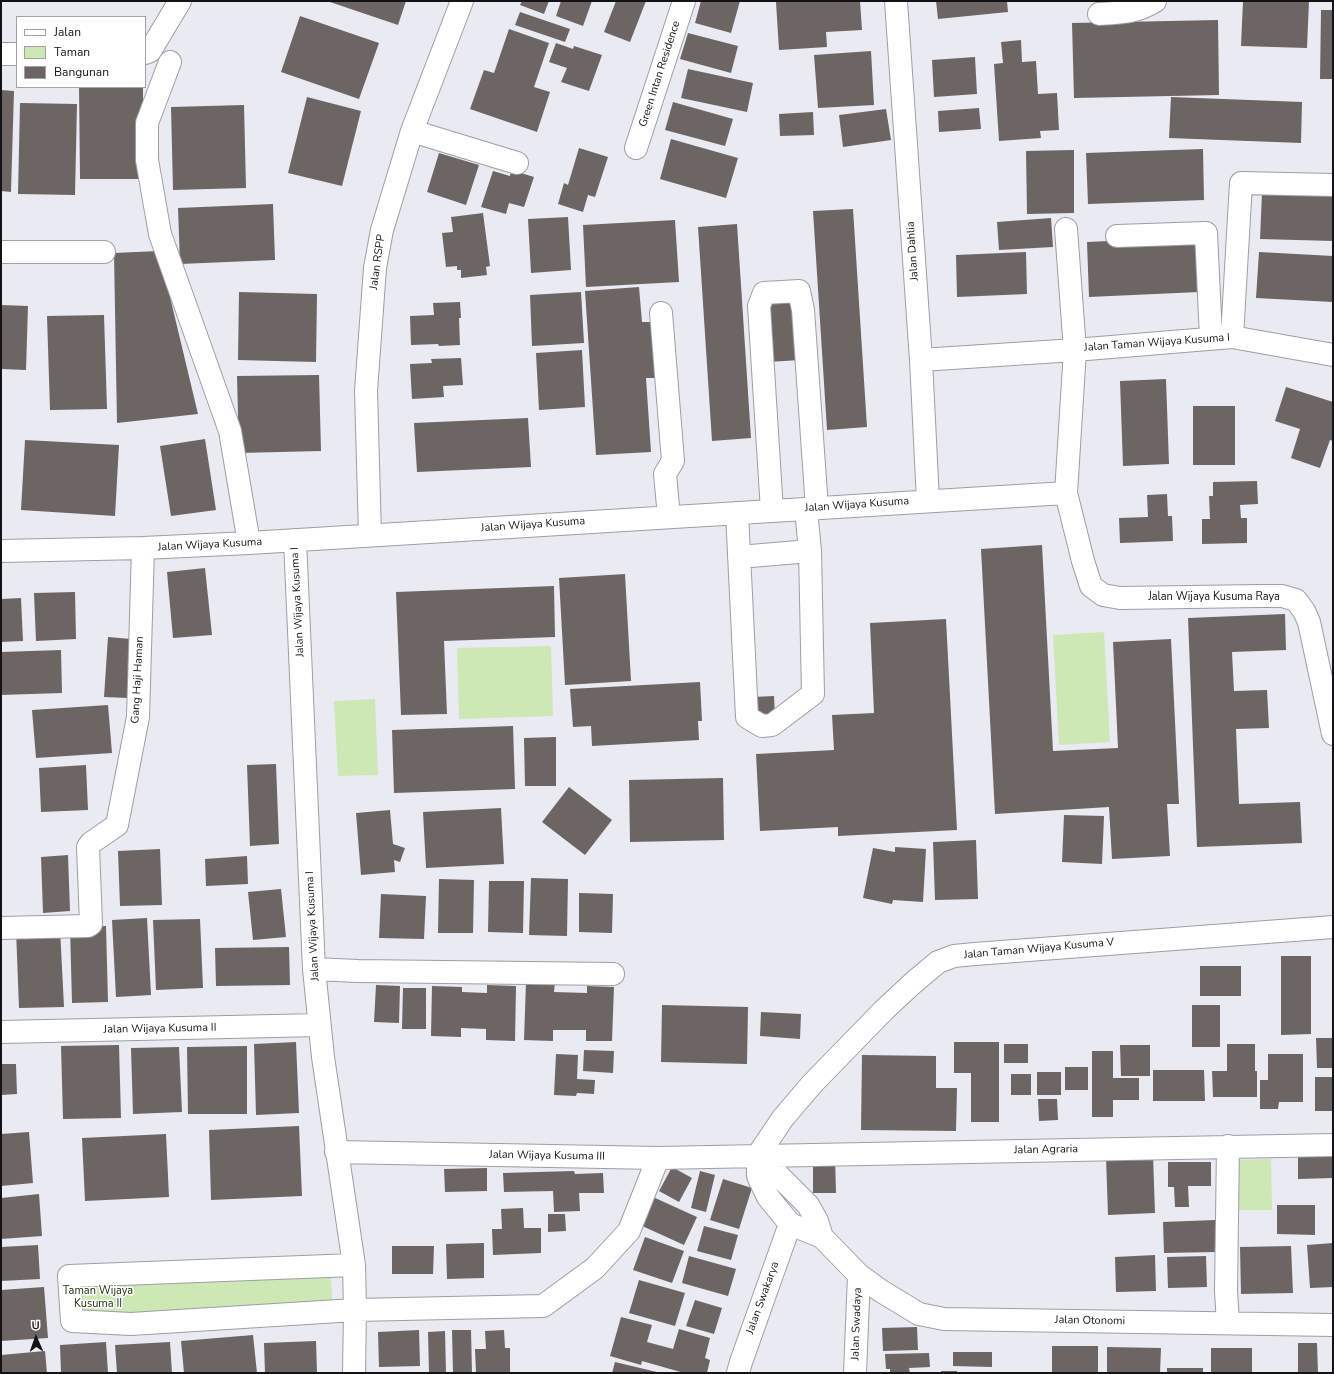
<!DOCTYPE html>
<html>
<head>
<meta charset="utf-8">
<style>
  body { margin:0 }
  #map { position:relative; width:1334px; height:1374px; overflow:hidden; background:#eaeaf3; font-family:"Nunito Sans",sans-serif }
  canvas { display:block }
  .frame { position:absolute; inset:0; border:2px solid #131316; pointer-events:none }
  .legend { position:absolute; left:16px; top:16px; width:130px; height:72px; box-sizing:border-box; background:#fff; border:1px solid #a1a1a2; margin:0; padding:5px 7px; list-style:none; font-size:12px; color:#131316 }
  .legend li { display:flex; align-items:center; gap:8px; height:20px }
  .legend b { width:20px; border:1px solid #a1a1a2 }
  .north { position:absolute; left:16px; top:1318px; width:40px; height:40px; -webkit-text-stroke:3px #fff; paint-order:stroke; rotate:358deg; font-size:11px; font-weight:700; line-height:16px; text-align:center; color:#131316 }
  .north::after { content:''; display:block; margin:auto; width:14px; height:18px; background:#131316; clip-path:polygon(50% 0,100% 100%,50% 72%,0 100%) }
</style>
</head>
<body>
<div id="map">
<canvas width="1334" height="1374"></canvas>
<div class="frame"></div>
<ul class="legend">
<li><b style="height:5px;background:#fff"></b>Jalan</li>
<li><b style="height:11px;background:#cde8b4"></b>Taman</li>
<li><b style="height:11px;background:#6d6563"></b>Bangunan</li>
</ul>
<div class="north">U</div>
</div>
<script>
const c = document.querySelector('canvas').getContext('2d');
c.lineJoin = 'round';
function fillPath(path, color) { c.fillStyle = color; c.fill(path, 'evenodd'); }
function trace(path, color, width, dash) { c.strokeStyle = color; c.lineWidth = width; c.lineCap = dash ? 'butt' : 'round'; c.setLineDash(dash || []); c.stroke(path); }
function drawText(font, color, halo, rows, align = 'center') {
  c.font = font + ' "Nunito Sans",sans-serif'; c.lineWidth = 3; c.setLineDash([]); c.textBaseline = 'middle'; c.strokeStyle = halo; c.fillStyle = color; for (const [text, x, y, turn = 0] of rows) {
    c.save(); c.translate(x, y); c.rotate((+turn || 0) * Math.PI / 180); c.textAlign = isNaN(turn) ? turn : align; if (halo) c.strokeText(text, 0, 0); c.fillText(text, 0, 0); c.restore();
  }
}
fillPath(new Path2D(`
  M 1104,632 L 1110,742 L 1059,745 L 1053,635 Z
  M 551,646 L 553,716 L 459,719 L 457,648 Z
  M 375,699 L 378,775 L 338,776 L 334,701 Z
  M 1271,1159 L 1272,1210 L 1236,1210 L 1235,1160 Z
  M 330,1266 L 333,1307 L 72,1321 L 69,1276 Z`), '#cde8b4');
fillPath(new Path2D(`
  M 327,1 L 406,1 L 398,25 Z
  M 522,1 L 549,1 L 544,14 L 520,5 Z
  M 561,1 L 592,1 L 583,26 L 556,16 Z
  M 616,1 L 646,1 L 630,42 L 604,32 Z
  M 701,1 L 740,1 L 731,33 L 695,23 Z
  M 789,1 L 860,1 L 862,30 L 826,32 L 827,47 L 779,50 L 776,2 Z
  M 936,1 L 1007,1 L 1008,12 L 938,19 Z
  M 1243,1 L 1309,1 L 1307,48 L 1241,46 Z
  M 1321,10 L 1333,10 L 1333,79 L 1320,79 Z
  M 520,12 L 570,29 L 565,42 L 515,25 Z
  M 300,16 L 379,43 L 359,99 L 281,72 Z
  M 1218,20 L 1219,95 L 1074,98 L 1072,23 Z
  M 509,29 L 549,43 L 534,87 L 550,92 L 537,132 L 470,109 L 484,70 L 494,73 Z
  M 688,33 L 738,46 L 731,73 L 680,59 Z
  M 1021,40 L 1022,62 L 1036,61 L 1038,94 L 1057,93 L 1059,130 L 1040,131 L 1041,138 L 999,141 L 994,64 L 1003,63 L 1001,42 Z
  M 556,43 L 573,49 L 574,46 L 602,55 L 589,91 L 561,82 L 567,68 L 549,62 Z
  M 871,51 L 874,105 L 818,108 L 814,55 Z
  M 975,57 L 977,94 L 934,97 L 932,60 Z
  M 688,69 L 753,83 L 747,112 L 681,98 Z
  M 79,87 L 143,87 L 143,179 L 80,179 Z
  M 1,90 L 14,91 L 11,192 L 1,191 Z
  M 307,97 L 361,111 L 342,186 L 288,173 Z
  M 1171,97 L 1302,102 L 1301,143 L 1169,138 Z
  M 673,102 L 733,119 L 725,146 L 665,130 Z
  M 20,103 L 77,104 L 75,195 L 18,194 Z
  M 244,105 L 246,188 L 173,190 L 171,107 Z
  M 979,108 L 981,129 L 939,132 L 938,111 Z
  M 886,109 L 891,140 L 843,147 L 839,115 Z
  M 813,112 L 814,135 L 780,136 L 779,114 Z
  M 671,139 L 738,158 L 726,198 L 660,179 Z
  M 579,148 L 608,157 L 595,197 L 588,195 L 583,212 L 558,204 L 564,183 L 568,185 Z
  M 1203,149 L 1204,200 L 1088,204 L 1086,153 Z
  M 1074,150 L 1074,213 L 1027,214 L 1026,151 Z
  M 439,153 L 479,165 L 466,205 L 427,192 Z
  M 511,170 L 534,177 L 524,207 L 509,203 L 506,214 L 481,207 L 493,171 L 510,176 Z
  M 1262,193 L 1333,195 L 1333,241 L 1260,239 Z
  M 273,204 L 275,260 L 180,264 L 178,208 Z
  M 853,209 L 867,427 L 827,430 L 813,211 Z
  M 483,213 L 490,266 L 486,267 L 487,275 L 461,278 L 461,270 L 457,270 L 457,266 L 446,267 L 442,233 L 453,232 L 451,217 Z
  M 568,217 L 571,270 L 531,273 L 528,219 Z
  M 1051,218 L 1053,247 L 999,250 L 997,222 Z
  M 675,220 L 679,282 L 586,287 L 583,225 Z
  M 737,224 L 751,438 L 712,441 L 698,227 Z
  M 1197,237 L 1199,292 L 1089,297 L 1087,242 Z
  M 159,251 L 198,414 L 117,423 L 114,253 Z
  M 1026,252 L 1027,294 L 957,297 L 956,255 Z
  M 1259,252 L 1333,256 L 1333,302 L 1256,298 Z
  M 639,287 L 642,322 L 654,322 L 658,378 L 646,378 L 651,452 L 596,455 L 585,291 Z
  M 239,292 L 317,294 L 316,362 L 238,360 Z
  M 581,292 L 584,343 L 532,346 L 530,295 Z
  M 460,302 L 461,318 L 459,318 L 460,345 L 439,346 L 438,344 L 411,345 L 410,316 L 434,315 L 433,303 Z
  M 796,302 L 800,360 L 768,362 L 764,304 Z
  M 1,305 L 28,306 L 26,370 L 1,369 Z
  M 104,315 L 107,409 L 50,410 L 47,316 Z
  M 582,350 L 585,407 L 539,410 L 536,353 Z
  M 461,358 L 463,385 L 443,386 L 444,397 L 412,399 L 410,364 L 432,363 L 431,359 Z
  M 319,375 L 321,451 L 239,453 L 237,376 Z
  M 1166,379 L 1169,464 L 1123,466 L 1120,381 Z
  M 1286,387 L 1333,402 L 1333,441 L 1330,440 L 1320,468 L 1291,458 L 1300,429 L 1275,421 Z
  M 1193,406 L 1235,406 L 1235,465 L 1193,465 Z
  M 528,418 L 531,467 L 417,472 L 414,423 Z
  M 205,439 L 216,510 L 171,516 L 160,446 Z
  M 25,440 L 119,445 L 115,516 L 21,510 Z
  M 1257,481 L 1258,504 L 1240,505 L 1241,518 L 1247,518 L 1247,543 L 1202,544 L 1202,519 L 1210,519 L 1209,496 L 1213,496 L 1213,482 Z
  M 1167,494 L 1168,516 L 1172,516 L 1173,541 L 1120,543 L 1119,518 L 1148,517 L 1147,495 Z
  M 1042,545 L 1053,751 L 1118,748 L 1113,642 L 1171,639 L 1179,804 L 1167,804 L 1170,856 L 1112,859 L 1109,807 L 995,814 L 981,549 Z
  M 205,568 L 212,635 L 173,638 L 167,572 Z
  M 625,574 L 631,681 L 565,685 L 559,578 Z
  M 554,586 L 555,637 L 444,641 L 447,714 L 401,715 L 396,592 Z
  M 75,592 L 76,639 L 36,641 L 34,593 Z
  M 21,598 L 23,641 L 1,642 L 1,599 Z
  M 1285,614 L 1286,650 L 1232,652 L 1234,691 L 1267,690 L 1269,728 L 1236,729 L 1239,804 L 1300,802 L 1302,843 L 1197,847 L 1188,618 Z
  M 946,619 L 957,830 L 838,836 L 838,827 L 760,831 L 756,754 L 834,750 L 832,715 L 874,713 L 870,623 Z
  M 108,637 L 131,639 L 128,698 L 104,697 Z
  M 61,650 L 62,693 L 1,695 L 1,652 Z
  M 700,682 L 702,721 L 698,721 L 699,740 L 592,746 L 591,726 L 573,727 L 570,689 Z
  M 774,696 L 775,718 L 755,719 L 753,697 Z
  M 108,705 L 112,753 L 36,758 L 32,710 Z
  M 513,726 L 515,789 L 394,793 L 392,730 Z
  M 556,737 L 556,786 L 525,786 L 524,738 Z
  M 276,764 L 279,844 L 250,846 L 247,765 Z
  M 86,765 L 88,810 L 41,812 L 39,768 Z
  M 723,778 L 724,840 L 630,842 L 629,780 Z
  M 569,787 L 612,820 L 585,855 L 542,822 Z
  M 501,808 L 504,864 L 426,868 L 423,812 Z
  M 390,810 L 393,844 L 405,848 L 400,862 L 394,860 L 395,872 L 361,875 L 356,813 Z
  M 1064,815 L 1104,816 L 1102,864 L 1062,862 Z
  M 976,840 L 978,899 L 935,900 L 933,842 Z
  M 895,847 L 926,849 L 923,902 L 893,900 L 892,904 L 863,898 L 873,848 L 895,852 Z
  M 160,849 L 162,905 L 120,906 L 118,851 Z
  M 68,855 L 70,911 L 43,913 L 41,857 Z
  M 247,856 L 248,884 L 206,886 L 205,859 Z
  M 531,878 L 568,879 L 567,936 L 529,935 Z
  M 439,879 L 474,880 L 473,933 L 438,933 Z
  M 489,881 L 524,881 L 523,933 L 488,932 Z
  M 281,889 L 286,937 L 253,940 L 248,892 Z
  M 579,893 L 613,894 L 612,933 L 579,932 Z
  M 381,894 L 426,896 L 424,939 L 379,938 Z
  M 147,918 L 151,995 L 116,997 L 112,920 Z
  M 200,919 L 203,988 L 156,990 L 153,920 Z
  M 106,926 L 108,1002 L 72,1003 L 70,927 Z
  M 60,928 L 64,1007 L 19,1008 L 16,930 Z
  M 289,947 L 290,985 L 216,986 L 215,948 Z
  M 1281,956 L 1311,956 L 1311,1034 L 1281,1035 Z
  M 1200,966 L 1241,966 L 1241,996 L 1200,996 Z
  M 526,982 L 555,982 L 554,992 L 587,993 L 587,986 L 614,987 L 612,1041 L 586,1041 L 586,1030 L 553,1030 L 553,1041 L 524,1040 Z
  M 376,985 L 400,986 L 399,1023 L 374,1022 Z
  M 487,985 L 516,986 L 515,1041 L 486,1040 L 486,1029 L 461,1028 L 461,1037 L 431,1036 L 432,986 L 462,987 L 462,992 L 487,993 Z
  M 403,988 L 426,988 L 426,1029 L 402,1029 Z
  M 662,1005 L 748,1007 L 747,1064 L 661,1062 Z
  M 1192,1005 L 1220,1005 L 1220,1047 L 1192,1047 Z
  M 761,1012 L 801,1014 L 800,1039 L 760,1036 Z
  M 1316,1038 L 1333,1038 L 1333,1068 L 1317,1068 Z
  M 296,1042 L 299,1113 L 256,1115 L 254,1044 Z
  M 954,1042 L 999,1042 L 999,1122 L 971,1122 L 971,1073 L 954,1073 Z
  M 1004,1044 L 1028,1044 L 1028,1063 L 1004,1063 Z
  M 1227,1044 L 1255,1044 L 1255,1071 L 1257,1071 L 1257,1097 L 1213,1097 L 1212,1071 L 1227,1071 Z
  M 119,1045 L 121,1118 L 63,1119 L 61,1046 Z
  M 1120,1045 L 1150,1045 L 1150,1076 L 1121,1076 Z
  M 247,1046 L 247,1114 L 188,1114 L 187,1047 Z
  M 179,1047 L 182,1112 L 133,1114 L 131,1048 Z
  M 584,1050 L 614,1051 L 613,1073 L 583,1071 Z
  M 1092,1051 L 1113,1051 L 1113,1078 L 1139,1078 L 1139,1100 L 1113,1100 L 1113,1117 L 1092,1117 Z
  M 556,1054 L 578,1055 L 577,1079 L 595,1080 L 594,1094 L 577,1093 L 576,1096 L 554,1095 Z
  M 1268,1054 L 1303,1054 L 1303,1102 L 1279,1102 L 1278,1109 L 1260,1109 L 1260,1080 L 1268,1080 Z
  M 862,1055 L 936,1056 L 936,1088 L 957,1088 L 956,1131 L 861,1130 Z
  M 1,1064 L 16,1064 L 17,1094 L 1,1095 Z
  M 1065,1067 L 1088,1067 L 1088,1090 L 1065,1090 Z
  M 1153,1070 L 1204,1070 L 1205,1101 L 1153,1101 Z
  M 1037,1072 L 1061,1072 L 1061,1095 L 1037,1095 Z
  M 1011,1074 L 1031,1074 L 1031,1095 L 1011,1095 Z
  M 1315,1077 L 1333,1077 L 1333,1111 L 1315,1111 Z
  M 1038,1099 L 1057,1099 L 1058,1120 L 1039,1121 Z
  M 299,1126 L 302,1196 L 211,1200 L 209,1130 Z
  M 29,1132 L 33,1183 L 1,1186 L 1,1134 Z
  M 166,1134 L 169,1197 L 85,1201 L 82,1138 Z
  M 1333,1151 L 1333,1178 L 1298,1179 L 1298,1152 Z
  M 1153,1155 L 1155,1213 L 1108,1215 L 1106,1157 Z
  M 813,1156 L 835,1156 L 836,1193 L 813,1193 Z
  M 1168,1162 L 1211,1162 L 1211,1186 L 1188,1186 L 1189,1207 L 1175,1207 L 1174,1187 L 1168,1187 Z
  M 672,1167 L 692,1178 L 679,1202 L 659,1191 Z
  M 487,1168 L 487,1191 L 445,1192 L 444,1169 Z
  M 574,1171 L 575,1174 L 603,1173 L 604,1193 L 579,1193 L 580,1211 L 554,1212 L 553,1191 L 504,1192 L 503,1173 Z
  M 700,1171 L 715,1175 L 706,1212 L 691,1208 Z
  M 723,1179 L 752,1188 L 739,1229 L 710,1220 Z
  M 39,1194 L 42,1236 L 1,1239 L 1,1198 Z
  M 653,1197 L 697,1217 L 684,1245 L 640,1225 Z
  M 1277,1205 L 1315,1205 L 1315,1235 L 1277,1234 Z
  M 523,1208 L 524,1228 L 541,1228 L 541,1253 L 493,1255 L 492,1229 L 502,1229 L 501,1209 Z
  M 548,1214 L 565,1214 L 566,1231 L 548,1232 Z
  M 1215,1220 L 1216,1252 L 1164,1253 L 1163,1222 Z
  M 704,1226 L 738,1235 L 731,1260 L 697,1251 Z
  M 645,1237 L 684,1251 L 672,1283 L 633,1270 Z
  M 484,1243 L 484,1278 L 447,1279 L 446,1244 Z
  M 1333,1243 L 1333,1287 L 1310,1288 L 1307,1245 Z
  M 38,1245 L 40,1279 L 1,1281 L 1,1247 Z
  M 392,1246 L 434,1246 L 433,1274 L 392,1274 Z
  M 1291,1246 L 1293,1293 L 1241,1294 L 1240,1247 Z
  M 1155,1255 L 1156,1291 L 1116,1292 L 1115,1257 Z
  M 689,1256 L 736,1269 L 728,1296 L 682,1283 Z
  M 1206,1256 L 1207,1287 L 1168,1288 L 1167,1257 Z
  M 639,1280 L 685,1293 L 675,1326 L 629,1313 Z
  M 44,1287 L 48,1338 L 1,1341 L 1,1290 Z
  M 695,1300 L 722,1308 L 714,1334 L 686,1326 Z
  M 621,1317 L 652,1325 L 647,1342 L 673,1349 L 679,1329 L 710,1338 L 705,1358 L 710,1360 L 707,1373 L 684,1373 L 642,1361 L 641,1365 L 610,1356 Z
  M 917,1327 L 918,1350 L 883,1351 L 882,1328 Z
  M 419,1330 L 420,1366 L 379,1367 L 378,1332 Z
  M 452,1330 L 471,1330 L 472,1373 L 453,1373 Z
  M 504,1330 L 505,1348 L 510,1348 L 510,1373 L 476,1373 L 475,1349 L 486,1349 L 485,1331 Z
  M 445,1331 L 446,1373 L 429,1373 L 428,1332 Z
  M 253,1335 L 257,1373 L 184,1373 L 181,1341 Z
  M 316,1341 L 317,1373 L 265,1373 L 264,1343 Z
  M 106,1342 L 108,1373 L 61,1373 L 60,1345 Z
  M 170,1342 L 172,1373 L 117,1373 L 115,1345 Z
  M 1298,1343 L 1317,1343 L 1318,1373 L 1298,1373 Z
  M 1052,1346 L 1098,1346 L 1098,1373 L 1052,1373 Z
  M 1107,1347 L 1161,1348 L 1160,1373 L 1107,1373 Z
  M 1211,1348 L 1252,1348 L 1252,1373 L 1211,1373 Z
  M 45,1351 L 47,1373 L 1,1373 L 1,1355 Z
  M 953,1352 L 992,1352 L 992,1367 L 953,1366 Z
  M 929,1353 L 930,1367 L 909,1368 L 910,1373 L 890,1373 L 890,1369 L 886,1369 L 885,1354 Z
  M 615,1362 L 657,1372 L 656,1373 L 612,1373 Z
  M 1167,1368 L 1203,1368 L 1203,1373 L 1167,1373 Z
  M 941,1371 L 957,1371 L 957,1373 L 941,1373 Z`), '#6d6563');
const minor = new Path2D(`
  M 896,1 L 921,360 L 928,501
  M 1099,14 C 1121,13 1136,13 1155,1
  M 145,53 L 150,51 L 180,1
  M 1,54 L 17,54
  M 170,62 L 147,123 L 147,160 L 160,234 L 230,431 L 249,543
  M 412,131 L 517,163
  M 636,148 L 684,1
  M 1066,229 L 1075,350 L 1066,493 L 1083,561 L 1091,586 L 1103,595 L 1120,598 L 1260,596 L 1282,596 L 1296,600 L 1304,611 L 1309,622 L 1333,734
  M 1117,236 L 1206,233 L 1211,338
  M 1,252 L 104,252
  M 661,313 L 673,461 L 665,474 L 669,517
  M 1232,337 L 1241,183 L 1333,185
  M 921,360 L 1075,350 L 1232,337 L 1333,355
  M 772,511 L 759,306 L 764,293 L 799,291 L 803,310 L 817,508
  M 737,513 L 747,717 L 762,726 L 772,725 L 813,694 L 810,551 L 806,509
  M 370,535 L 366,391 L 375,268 L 382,230 L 412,131 L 462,1
  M 295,540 L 314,969 L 323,1057 L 354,1265 L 355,1310 L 354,1373
  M 1,551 L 143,548 L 249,543 L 1066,493
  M 739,557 L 810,551
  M 1,928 L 88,926 L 91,924 L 88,847 L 91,843 L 117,825 L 138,717 L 143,548
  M 314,969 L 358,971 L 613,974
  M 1,1032 L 319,1025
  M 336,1152 L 658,1158 L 1333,1145
  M 758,1155 L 783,1118 L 812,1084 L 884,1010 L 913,983 L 938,962 L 954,956 L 975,954 L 1333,927
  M 758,1155 L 758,1176 L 768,1197 L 790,1224 L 822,1237 L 859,1275 L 881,1291 L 919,1314 L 944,1319 L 1333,1325
  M 758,1155 L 808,1205 L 817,1221 L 822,1237
  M 354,1265 L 69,1276 L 72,1321 L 131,1324 L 355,1310 L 543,1306 L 595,1268 L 629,1231 L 658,1158
  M 1228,1323 L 1226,1291 L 1228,1146
  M 738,1373 L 741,1362 L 790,1224
  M 855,1373 L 859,1275`);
trace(minor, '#9d9ea5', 24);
trace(minor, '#fff', 22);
drawText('11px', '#131316', '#fff', [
  ["Green Intan Residence",660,74,-72],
  ["Jalan Dahlia",913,251,-94],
  ["Jalan RSPP",378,262,-82],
  ["Jalan Taman Wijaya Kusuma I",1157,343,-4],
  ["Jalan Wijaya Kusuma",857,505,-4],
  ["Jalan Wijaya Kusuma",533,525,-4],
  ["Jalan Wijaya Kusuma",210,545,-3],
  ["Jalan Wijaya Kusuma Raya",1214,597],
  ["Jalan Wijaya Kusuma I",298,602,-93],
  ["Gang Haji Haman",138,680,-87],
  ["Jalan Wijaya Kusuma I",313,926,-93],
  ["Jalan Taman Wijaya Kusuma V",1039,949,-5],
  ["Jalan Wijaya Kusuma II",160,1029,-1],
  ["Jalan Agraria",1046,1150,-1],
  ["Jalan Wijaya Kusuma III",547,1156,1],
  ["Jalan Swakarya",763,1298,-70],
  ["Jalan Otonomi",1090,1321,1],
  ["Jalan Swadaya",857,1324,-88]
]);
drawText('11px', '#233310', '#fff', [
  ["Taman Wijaya",98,1291],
  ["Kusuma II",98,1304]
]);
</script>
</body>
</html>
